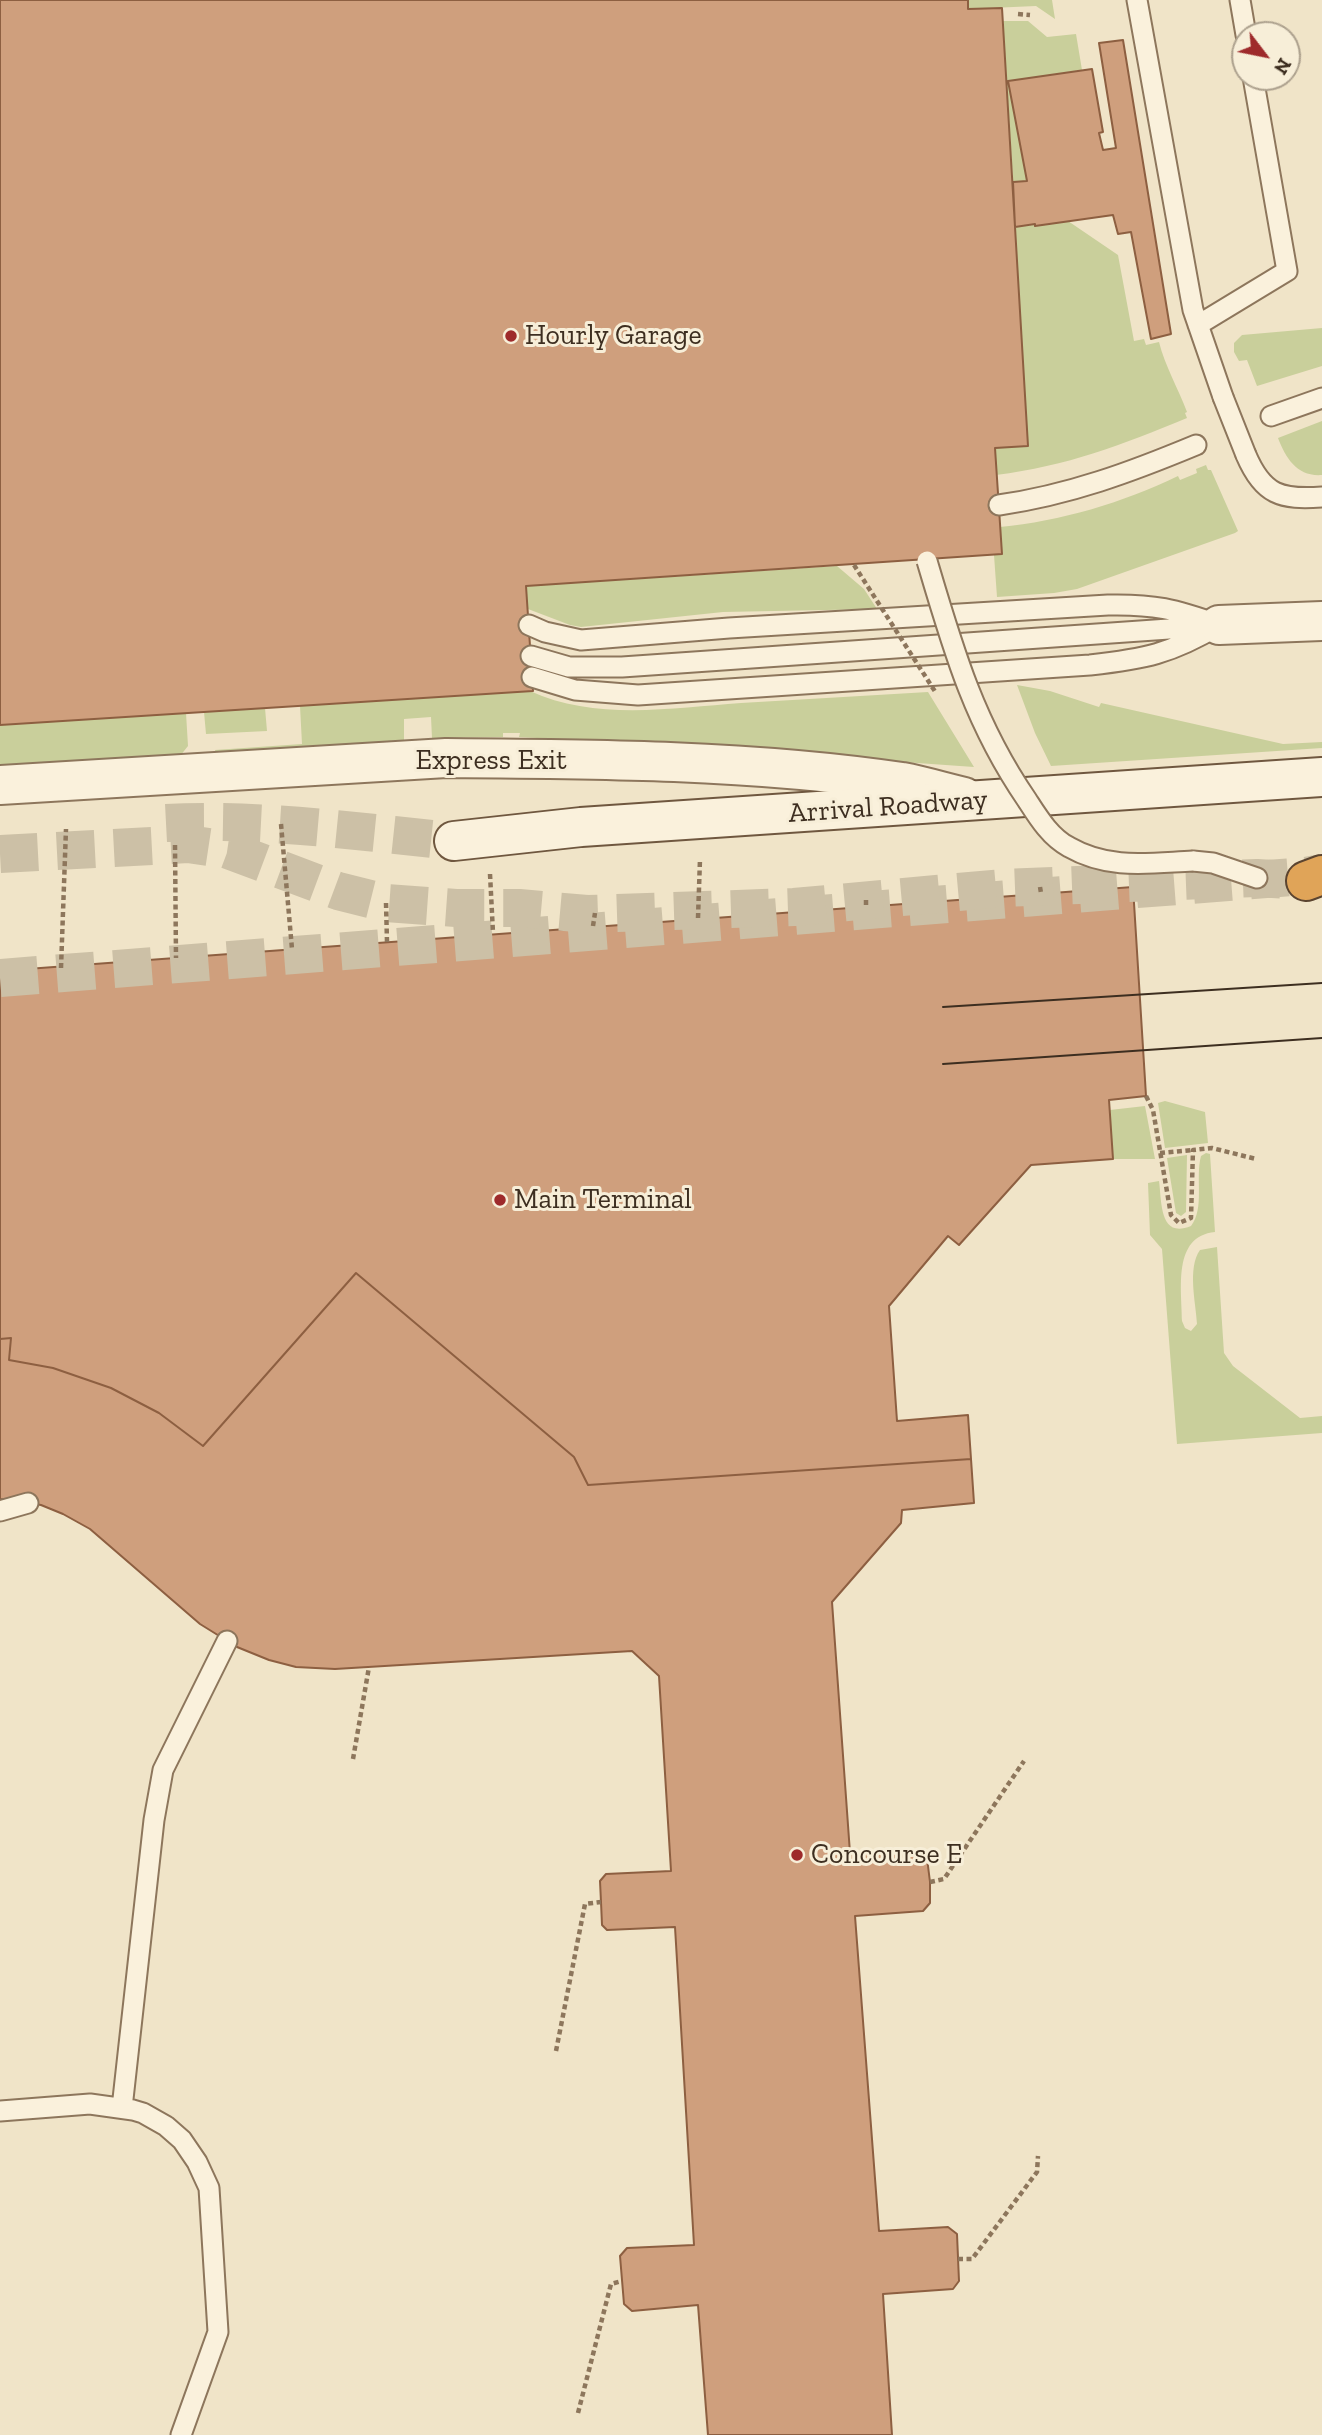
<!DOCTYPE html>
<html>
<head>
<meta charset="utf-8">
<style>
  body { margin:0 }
  #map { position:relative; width:1322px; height:2435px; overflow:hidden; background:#f0e4c8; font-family:"Zilla Slab",serif }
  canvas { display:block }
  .north { position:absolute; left:1231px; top:21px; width:70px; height:70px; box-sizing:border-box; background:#f7eed8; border:2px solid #ada18e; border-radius:50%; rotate:122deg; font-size:19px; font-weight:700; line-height:28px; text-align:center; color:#3d2e20 }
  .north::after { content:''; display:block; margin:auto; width:24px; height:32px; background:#9e2a2b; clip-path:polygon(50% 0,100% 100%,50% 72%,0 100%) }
</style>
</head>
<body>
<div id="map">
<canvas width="1322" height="2435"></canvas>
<div class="north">N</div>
</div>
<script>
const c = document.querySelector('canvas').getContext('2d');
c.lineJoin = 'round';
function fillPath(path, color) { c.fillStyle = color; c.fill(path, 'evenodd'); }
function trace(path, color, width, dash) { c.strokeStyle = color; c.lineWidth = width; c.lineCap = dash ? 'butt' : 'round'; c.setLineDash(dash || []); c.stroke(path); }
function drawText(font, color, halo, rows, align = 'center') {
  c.font = font + ' "Zilla Slab",serif'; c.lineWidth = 6; c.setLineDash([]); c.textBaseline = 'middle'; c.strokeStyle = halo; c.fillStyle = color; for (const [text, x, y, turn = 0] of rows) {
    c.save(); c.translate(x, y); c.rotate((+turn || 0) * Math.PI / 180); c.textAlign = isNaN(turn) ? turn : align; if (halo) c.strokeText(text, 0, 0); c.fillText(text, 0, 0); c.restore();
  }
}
fillPath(new Path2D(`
  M 968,0 L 1052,0 L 1055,19 L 1036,6 L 968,9 Z
  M 1003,21 L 1028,21 L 1047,37 L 1076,34 L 1082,70 L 1008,81 L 1027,181 L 1013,182 Z
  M 1068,221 L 1118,255 L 1134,341 L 1144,339 L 1146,345 L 1159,342 C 1165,366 1178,388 1187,412 L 1185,413 L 1187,418 C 1122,445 1067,466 996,475 L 995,448 L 1028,445 L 1015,227 Z
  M 1322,328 L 1322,366 L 1257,386 L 1247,360 L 1239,361 L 1234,352 L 1234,343 L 1242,335 Z
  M 1322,421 L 1322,475 C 1298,477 1286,459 1278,438 Z
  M 1206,465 L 1208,470 L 1211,470 L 1238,531 L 1235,533 L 1077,589 L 1054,593 L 997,597 L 994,555 L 1002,554 L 1000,527 C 1061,521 1122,503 1178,476 L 1180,480 L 1197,473 L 1196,469 Z
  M 837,566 L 864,589 L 877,609 L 723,612 L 581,627 L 570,625 L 528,609 L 526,586 Z
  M 1017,685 L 1050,691 L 1099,707 L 1101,703 L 1283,744 L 1322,742 L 1322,748 L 1051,766 L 1035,733 Z
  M 530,691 C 594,721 673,708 741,703 C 804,699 866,696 928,692 L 974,767 L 662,745 L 519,737 L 520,733 L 503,733 L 503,737 L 432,738 L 431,717 L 404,719 L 404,740 L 216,754 L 215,750 L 302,744 L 300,706 Z
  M 265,708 L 267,731 L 206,734 L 204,712 Z
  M 186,713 L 188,746 L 180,756 L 0,767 L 0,725 Z
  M 1165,1101 L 1205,1112 L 1208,1143 L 1165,1148 L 1158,1103 Z
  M 1145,1106 L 1155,1159 L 1113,1159 L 1110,1110 Z
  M 1206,1153 L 1210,1154 L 1215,1232 C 1172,1236 1182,1290 1182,1321 L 1185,1328 L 1191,1331 L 1197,1324 C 1196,1303 1187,1268 1200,1250 L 1217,1247 L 1224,1353 L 1233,1366 L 1300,1418 L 1322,1416 L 1322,1433 L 1177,1444 L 1162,1249 L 1150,1235 L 1148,1183 L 1159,1181 C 1162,1202 1159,1239 1191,1226 C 1205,1208 1195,1178 1201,1156 Z
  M 1187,1155 L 1186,1212 L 1181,1216 L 1176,1213 L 1167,1158 Z`), '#c9cf9b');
const building = new Path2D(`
  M 0,0 L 968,0 L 968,9 L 1002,8 L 1028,446 L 995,448 L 1002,554 L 526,586 L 533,691 L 0,725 Z
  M 1123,40 L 1171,334 L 1151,339 L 1131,232 L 1118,234 L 1113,215 L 1035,226 L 1035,224 L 1015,227 L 1013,182 L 1027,181 L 1008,81 L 1092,69 L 1103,132 L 1099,133 L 1103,150 L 1116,148 L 1099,43 Z
  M 1133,887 L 1146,1096 L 1109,1100 L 1113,1159 L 1031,1165 L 959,1245 L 948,1236 L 889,1306 L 897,1421 L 968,1415 L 971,1459 L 588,1485 L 574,1457 L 356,1273 L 203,1446 L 159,1413 L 111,1388 L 53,1368 L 9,1360 L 11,1338 L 0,1339 L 0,971 Z
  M 356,1273 L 574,1457 L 588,1485 L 971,1459 L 974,1503 L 902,1510 L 901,1523 L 832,1602 L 850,1853 L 920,1851 L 927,1858 L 930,1882 L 930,1903 L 923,1911 L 855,1916 L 879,2231 L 948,2227 L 957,2234 L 959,2281 L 953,2289 L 883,2294 L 892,2435 L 708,2435 L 698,2305 L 632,2311 L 624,2304 L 620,2256 L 627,2248 L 694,2245 L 675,1927 L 607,1930 L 602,1925 L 601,1902 L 600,1881 L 606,1874 L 671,1871 L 659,1676 L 632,1651 L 335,1669 L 296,1667 L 269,1660 L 237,1647 L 200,1624 L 90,1529 L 63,1514 L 41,1505 L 0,1499 L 0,1339 L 11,1338 L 9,1360 L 53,1368 L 111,1388 L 159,1413 L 203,1446 Z`);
fillPath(building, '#cf9f7d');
trace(building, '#8d5f41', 2);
trace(new Path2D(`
  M 0,978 L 1305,876 L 1322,873`), '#ccc0a6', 38, [38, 19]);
trace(new Path2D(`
  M 166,823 C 262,818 358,832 454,841
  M 0,854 L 188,844 L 228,850 L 338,891 L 386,903 L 456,908 L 519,908 L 587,914 L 794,907 L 1002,888 L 1257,878 L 1306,881`), '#ccc0a6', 38, [38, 19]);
const service = new Path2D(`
  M 1137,0 L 1193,310 L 1223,397
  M 1240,0 L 1246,35
  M 1198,325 L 1287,271 L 1253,77
  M 1271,416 L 1322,398
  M 1246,455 C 1263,495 1281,500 1322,497
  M 999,505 C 1069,495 1131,472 1196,445
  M 529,625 L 545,632 L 581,640 L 729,628 L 1108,605 C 1154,604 1175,609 1219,625
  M 531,656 L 569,667 L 622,667 L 1212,626
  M 532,677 L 575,690 L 638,695 L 1090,665 C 1144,659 1171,654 1219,625
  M 1193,861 L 1213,863 L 1257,878
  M 0,1511 L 28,1503
  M 122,2108 L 154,1820 L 163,1770 L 227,1641
  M 0,2111 L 90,2104 L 133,2110 L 143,2113 L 166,2126 L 182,2140 L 197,2162 L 209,2188 L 218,2332 L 181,2435`);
const minor = new Path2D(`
  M 1219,625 L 1322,621
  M 0,785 L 446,758 C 597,759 752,760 902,782 C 923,786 943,792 964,797`);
const secondary = new Path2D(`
  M 454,841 L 581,827 L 1322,777`);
const motorway = new Path2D(`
  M 1306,881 L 1322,875`);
trace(service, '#8d765c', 23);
trace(minor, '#8d765c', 42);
trace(secondary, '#6f573f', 42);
trace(motorway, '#5b4430', 42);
trace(new Path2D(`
  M 1018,14 L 1030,15
  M 281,824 L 292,949
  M 175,845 L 176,958
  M 490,874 L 493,933
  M 1040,887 L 1041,893
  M 866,900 L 866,906
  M 386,903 L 387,942
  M 698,918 L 700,859
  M 593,926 L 595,913
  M 61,968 L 66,829
  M 1146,1096 L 1153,1110 L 1171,1215 L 1179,1223 L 1191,1218 L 1193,1150 L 1212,1148 L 1256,1159
  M 1160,1153 L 1193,1150
  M 353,1759 L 369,1667
  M 930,1882 L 944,1879 L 1024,1761
  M 556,2051 L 585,1904 L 601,1902
  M 958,2259 L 972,2259 L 1037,2172 L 1038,2156
  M 578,2413 L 611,2284 L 622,2281`), '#8d765c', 4.5, [5, 3.5]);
trace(service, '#faf1dc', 19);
trace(minor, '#faf1dc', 38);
trace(secondary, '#faf1dc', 38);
trace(motorway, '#e0a458', 38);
trace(new Path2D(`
  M 943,1007 L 1322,983
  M 943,1064 L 1322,1038`), '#3d2e20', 2);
const serviceBridge = new Path2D(`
  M 1223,397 L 1246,455
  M 927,561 C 953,649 974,723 1027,800 C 1038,817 1050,837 1069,847 C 1109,870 1149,863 1193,861`);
trace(serviceBridge, '#8d765c', 23, []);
trace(new Path2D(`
  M 854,565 L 936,693`), '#8d765c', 4.5, [5, 3.5]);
trace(serviceBridge, '#faf1dc', 19);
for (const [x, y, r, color] of [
  [511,336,7,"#9e2a2b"],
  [500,1200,7,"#9e2a2b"],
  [797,1855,7,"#9e2a2b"]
]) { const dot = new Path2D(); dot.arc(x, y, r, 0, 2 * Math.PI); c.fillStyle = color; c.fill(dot); trace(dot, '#f7eed8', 2.5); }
drawText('28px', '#3d2e20', '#f7eed8', [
  ["Hourly Garage",525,336],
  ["Main Terminal",514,1200],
  ["Concourse E",811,1855]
], 'left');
drawText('28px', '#3d2e20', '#f7eed8', [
  ["Express Exit",491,761],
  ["Arrival Roadway",888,807,-4]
]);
</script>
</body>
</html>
